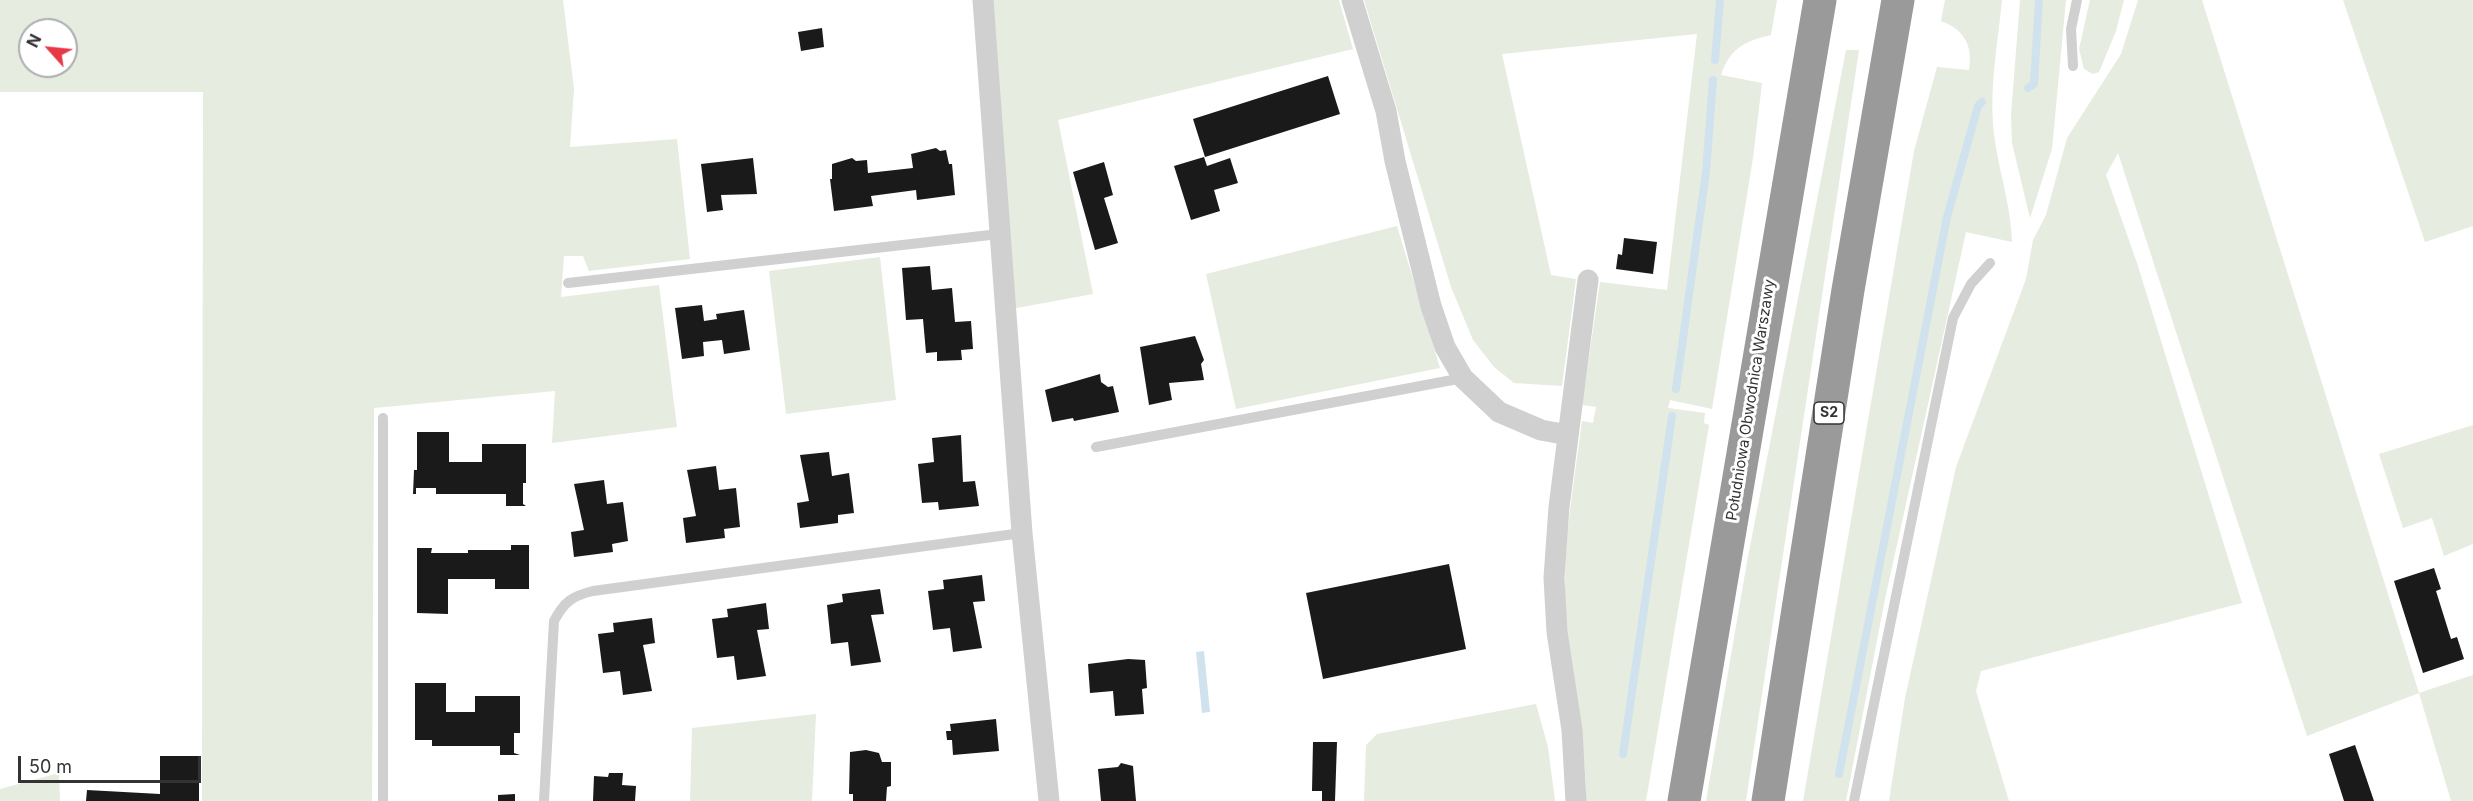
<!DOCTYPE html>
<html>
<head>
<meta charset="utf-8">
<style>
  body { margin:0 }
  #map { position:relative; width:2473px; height:801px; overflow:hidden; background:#fff; font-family:Inter,sans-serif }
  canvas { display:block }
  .north { position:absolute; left:18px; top:18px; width:60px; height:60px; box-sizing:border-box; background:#fff; border:2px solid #adadad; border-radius:50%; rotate:297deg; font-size:16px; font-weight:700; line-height:24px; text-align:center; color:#333 }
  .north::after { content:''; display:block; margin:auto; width:21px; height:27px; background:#e63946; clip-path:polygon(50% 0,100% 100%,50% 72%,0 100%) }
  .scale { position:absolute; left:18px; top:756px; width:183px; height:27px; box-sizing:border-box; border:3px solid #333; border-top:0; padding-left:8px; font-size:18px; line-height:21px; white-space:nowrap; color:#333; -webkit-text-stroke:4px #fff; paint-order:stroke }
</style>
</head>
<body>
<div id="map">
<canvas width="2473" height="801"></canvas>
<div class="north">N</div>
<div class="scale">50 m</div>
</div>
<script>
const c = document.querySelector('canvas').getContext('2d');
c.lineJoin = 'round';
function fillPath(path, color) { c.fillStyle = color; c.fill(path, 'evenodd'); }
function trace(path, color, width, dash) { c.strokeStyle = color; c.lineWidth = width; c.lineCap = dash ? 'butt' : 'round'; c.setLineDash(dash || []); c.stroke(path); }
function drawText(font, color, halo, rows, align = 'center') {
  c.font = font + ' Inter,sans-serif'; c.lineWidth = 6; c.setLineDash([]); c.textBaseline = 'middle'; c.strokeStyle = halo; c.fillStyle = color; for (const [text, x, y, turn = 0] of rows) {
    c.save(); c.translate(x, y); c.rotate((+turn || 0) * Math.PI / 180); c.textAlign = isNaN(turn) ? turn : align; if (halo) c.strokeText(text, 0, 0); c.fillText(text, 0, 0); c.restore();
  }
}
fillPath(new Path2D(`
  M 0,0 L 563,0 L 574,89 L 570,147 L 677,139 L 690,259 L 589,271 L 583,256 L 564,256 L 561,297 L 659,285 L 677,427 L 552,443 L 555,391 L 374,408 L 372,801 L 202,801 L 203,92 L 0,92 ZM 30,30 L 66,30 L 66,66 L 30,66 Z
  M 990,0 L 1339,0 L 1353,49 L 1058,120 L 1093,294 L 1011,309 Z
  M 1364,0 L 1777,0 L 1771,35 C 1745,41 1730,48 1721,75 L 1762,83 L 1753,158 L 1712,409 L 1670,400 L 1668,408 L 1705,413 L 1704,423 L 1709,425 L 1646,801 L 1586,801 C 1587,731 1565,663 1565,593 C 1564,535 1575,477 1582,421 L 1593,423 L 1596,407 L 1582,405 L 1600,282 L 1667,290 L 1697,34 L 1502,54 L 1551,275 L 1576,279 L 1562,386 L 1514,383 L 1494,367 L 1473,340 L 1451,287 Z
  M 1945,0 L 2002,0 C 1998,41 1990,83 1993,124 C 1996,164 2011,202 2012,242 L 1966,232 L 1885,599 L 1846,801 L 1803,801 L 1914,151 L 1937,67 L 1969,70 C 1973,46 1965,30 1941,21 Z
  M 2020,0 L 2066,0 L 2052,149 L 2030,218 L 2012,143 L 2011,115 Z
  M 2090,0 L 2124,0 L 2116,31 L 2099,72 L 2093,74 L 2084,69 L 2079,49 Z
  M 2138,0 L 2202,0 L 2419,693 L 2473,675 L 2473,801 L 2451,801 L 2419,693 L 2307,736 L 2118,153 L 2106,175 L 2137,263 L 2242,603 L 1981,671 L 1976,691 L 2009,801 L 1889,801 L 1905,698 L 1956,467 L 2026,279 L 2033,240 L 2046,215 L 2067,138 L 2121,54 Z
  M 2343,0 L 2473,0 L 2473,226 L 2425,242 Z
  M 1846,50 L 1859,50 L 1746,801 L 1706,801 L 1747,562 Z
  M 1397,226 L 1440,368 L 1236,409 L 1206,274 Z
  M 880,257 L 896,400 L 786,414 L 769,271 Z
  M 2473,425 L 2473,544 L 2444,556 L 2432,518 L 2403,528 L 2379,454 Z
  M 1536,704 L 1548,747 L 1555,801 L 1364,801 L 1366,745 L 1377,734 Z
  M 816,714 L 812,801 L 690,801 L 692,728 Z
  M 59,773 L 60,801 L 0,801 L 0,789 Z`), '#e6ecdf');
fillPath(new Path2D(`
  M 1204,651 L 1210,712 L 1202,713 L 1196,652 Z`), '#cfe2ee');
trace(new Path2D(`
  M 1715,60 L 1720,0
  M 2028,88 L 2034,84 L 2039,0
  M 1676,389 L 1706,172 L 1713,80
  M 1623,754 L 1672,416
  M 1839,774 L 1947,217 L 1978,106 L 1982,102`), '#cfe2ee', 8);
fillPath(new Path2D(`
  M 822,28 L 824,47 L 801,51 L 798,32 Z
  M 1328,76 L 1340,114 L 1205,157 L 1193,119 Z
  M 936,148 L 940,151 L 946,150 L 949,164 L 952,164 L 955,195 L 917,200 L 916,190 L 871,196 L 873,206 L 834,211 L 830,179 L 832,179 L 832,164 L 852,158 L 856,161 L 867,160 L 868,173 L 913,168 L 911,154 Z
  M 1204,157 L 1207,166 L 1230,158 L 1238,183 L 1214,190 L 1220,211 L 1191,220 L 1174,166 Z
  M 753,158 L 757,194 L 721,195 L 723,210 L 707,212 L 701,164 Z
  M 1104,162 L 1113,195 L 1104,198 L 1118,243 L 1095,250 L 1073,172 Z
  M 1624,238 L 1657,242 L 1653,274 L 1616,269 L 1618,254 L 1622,255 Z
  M 930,266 L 932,290 L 952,288 L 955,322 L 971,321 L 973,349 L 961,350 L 962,360 L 937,361 L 937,352 L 926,353 L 923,319 L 906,320 L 902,268 Z
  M 702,305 L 704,321 L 717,319 L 716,314 L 744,310 L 750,350 L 724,354 L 722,340 L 703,342 L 704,356 L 682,359 L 675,308 Z
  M 1195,336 L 1204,360 L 1201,364 L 1204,380 L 1169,383 L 1172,400 L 1149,405 L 1140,347 Z
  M 1100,374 L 1101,382 L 1108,387 L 1113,386 L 1119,412 L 1074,421 L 1073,418 L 1052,422 L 1045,390 Z
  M 417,432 L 449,432 L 449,462 L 482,462 L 482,444 L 526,444 L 526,483 L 523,483 L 523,504 L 526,506 L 506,506 L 506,494 L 436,494 L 436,488 L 416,488 L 416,494 L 413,494 L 414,470 L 417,470 Z
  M 961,435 L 963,482 L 975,481 L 979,506 L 939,510 L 938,502 L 922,503 L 918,464 L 934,462 L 932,438 Z
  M 829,452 L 832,476 L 849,473 L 854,513 L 838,515 L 838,523 L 800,528 L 797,503 L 809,501 L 800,455 Z
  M 716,466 L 719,490 L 736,488 L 740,527 L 724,529 L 725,538 L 686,543 L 683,518 L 696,516 L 687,470 Z
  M 604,480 L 607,504 L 623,502 L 628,541 L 612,544 L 613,552 L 574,557 L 571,532 L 584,530 L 574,484 Z
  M 511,545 L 529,545 L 529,589 L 495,589 L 495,579 L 448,579 L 448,614 L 417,613 L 417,548 L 432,548 L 431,553 L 468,553 L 468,550 L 511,550 Z
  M 1449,564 L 1466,649 L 1323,679 L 1306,593 Z
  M 2434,568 L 2441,589 L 2436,591 L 2451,639 L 2457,637 L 2464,659 L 2423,673 L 2394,581 Z
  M 982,575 L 985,601 L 973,602 L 982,648 L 953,652 L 950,628 L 933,630 L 928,591 L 944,589 L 943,580 Z
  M 880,589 L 884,614 L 871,615 L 881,662 L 851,666 L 848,642 L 831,644 L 827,605 L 843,602 L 842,594 Z
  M 766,603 L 769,629 L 757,630 L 766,676 L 737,680 L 734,656 L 717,658 L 712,619 L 728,617 L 727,609 Z
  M 652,618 L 655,643 L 643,645 L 652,691 L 623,695 L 620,671 L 603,673 L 598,634 L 614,632 L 613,623 Z
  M 1128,659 L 1145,660 L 1147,688 L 1142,689 L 1144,714 L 1115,716 L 1113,691 L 1090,693 L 1088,664 Z
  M 415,683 L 446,683 L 446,712 L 475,712 L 475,696 L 520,696 L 520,733 L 514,733 L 514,753 L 520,755 L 500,755 L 500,746 L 432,746 L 432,740 L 415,740 Z
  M 996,719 L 999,751 L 953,755 L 952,740 L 947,740 L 946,731 L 951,731 L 950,724 Z
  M 1313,742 L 1337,742 L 1335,801 L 1322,801 L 1322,791 L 1312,791 Z
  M 2355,745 L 2374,801 L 2344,801 L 2329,754 Z
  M 866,750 L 879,753 L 882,762 L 891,762 L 891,786 L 887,787 L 886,801 L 853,801 L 853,794 L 849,794 L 850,752 Z
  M 160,756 L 199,756 L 199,801 L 86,801 L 87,790 L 160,794 Z
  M 1121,763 L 1133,766 L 1136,801 L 1101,801 L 1098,769 L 1118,767 Z
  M 609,773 L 623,773 L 622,785 L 636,786 L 635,801 L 593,801 L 594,776 L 608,777 Z
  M 515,794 L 515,801 L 498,801 L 498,795 Z`), '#1a1a1a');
trace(new Path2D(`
  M 2073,66 L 2071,29 L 2077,0
  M 568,283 L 999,234
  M 383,418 L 383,801
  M 1096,447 L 1463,378
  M 544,801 L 554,621 C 564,602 572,596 593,591 L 1022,533
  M 1854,801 L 1953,318 L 1971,284 L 1990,263`), '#d0d0d0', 10);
trace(new Path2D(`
  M 983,0 L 1022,533 L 1049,801
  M 1352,0 L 1386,111 L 1395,161 L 1431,306 L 1445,347 L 1463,378 L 1499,412 L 1541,430 L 1568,435
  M 1576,801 L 1572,730 L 1557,632 L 1554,578 L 1559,507 L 1588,280`), '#d0d0d0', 21);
trace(new Path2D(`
  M 1684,801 L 1820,0
  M 1768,801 L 1848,290 L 1898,0`), '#9a9a9a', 33);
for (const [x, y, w] of [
  [1829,413,30]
]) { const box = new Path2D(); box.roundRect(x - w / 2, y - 11, w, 22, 4.5); c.fillStyle = '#fff'; c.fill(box); trace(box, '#333', 1.5); }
drawText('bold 14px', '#333', null, [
  ["S2",1829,413]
]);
drawText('15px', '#333', '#fff', [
  ["Południowa Obwodnica Warszawy",1751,400,-81]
]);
</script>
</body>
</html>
